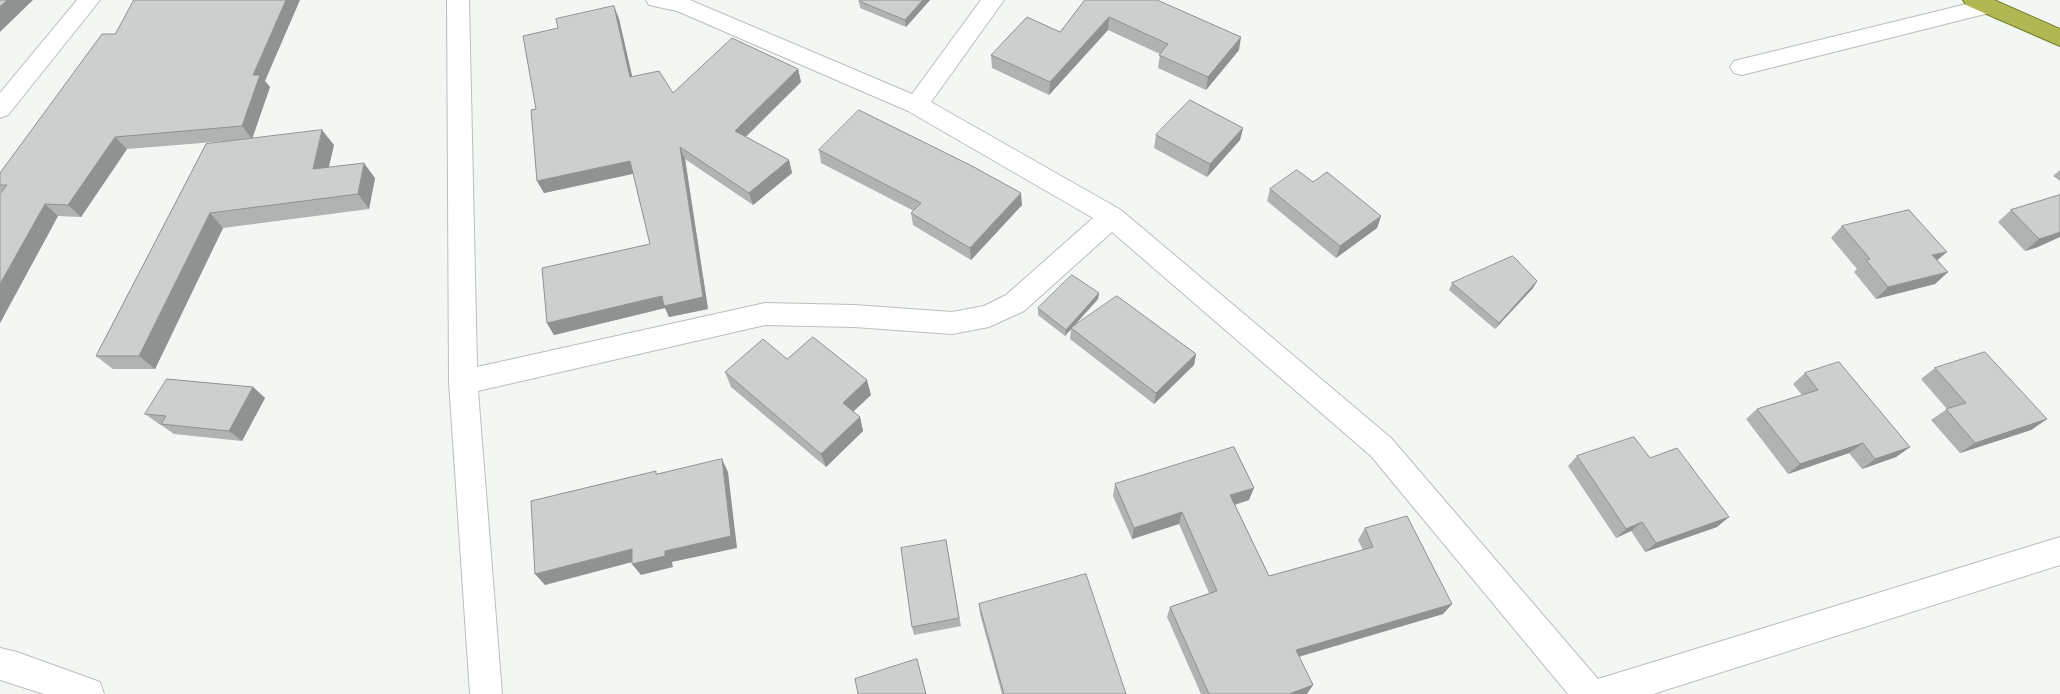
<!DOCTYPE html>
<html>
<head>
<meta charset="utf-8">
<style>
  body { margin:0 }
  canvas { display:block; background:#f3f7f3 }
</style>
</head>
<body>
<canvas width="2060" height="694"></canvas>
<script>
const c = document.querySelector('canvas').getContext('2d');
c.lineJoin = 'round';
function trace(path, color, width, dash) { c.strokeStyle = color; c.lineWidth = width; c.lineCap = dash ? 'butt' : 'round'; c.setLineDash(dash || []); c.stroke(path); }
function fillPath(path, color) { c.fillStyle = color; c.fill(path, 'evenodd'); }
const minor = new Path2D(`
  M 447,0 L 469,0 L 477,367 L 765,303 L 854,305 L 952,312 L 984,306 L 1006,295 L 1093,218 L 908,111 L 677,11 L 649,5 L 646,0 L 690,0 L 912,94 L 981,0 L 1004,0 L 931,102 L 1121,210 L 1391,438 L 1598,679 L 2060,537 L 2060,565 L 1653,694 L 1568,694 L 1371,456 L 1112,232 L 1024,311 L 989,327 L 952,334 L 854,327 L 765,325 L 478,391 L 502,694 L 470,694 L 449,382 Z
  M 1983,0 L 1997,1 L 2000,6 L 1997,11 L 1989,13 L 1742,75 L 1734,73 L 1730,67 L 1734,61 L 1742,59 Z
  M 0,648 L 17,652 L 100,682 L 104,694 L 44,694 L 0,680 Z`);
const tertiary = new Path2D(`
  M 77,0 L 100,0 L 8,115 L 0,118 L 0,93 Z`);
const trunk = new Path2D(`
  M 1963,0 L 1994,0 L 2060,29 L 2060,46 L 1966,5 Z`);
trace(minor, '#bcbebb', 2);
trace(tertiary, '#bcbebb', 2);
trace(trunk, '#747c2a', 2);
fillPath(minor, '#fff');
fillPath(tertiary, '#fff');
fillPath(trunk, '#b0b854');
fillPath(new Path2D(`
  M 860,0 L 930,0 L 906,27 L 860,8 L 859,1 Z
  M 1085,0 L 1239,50 L 1206,90 L 1158,68 L 1160,54 L 1108,30 L 1049,95 L 992,68 L 991,55 L 1060,32 Z
  M 614,6 L 619,19 L 632,76 L 673,93 L 798,69 L 801,82 L 746,137 L 789,160 L 792,173 L 753,205 L 685,159 L 708,309 L 669,317 L 665,308 L 554,335 L 547,323 L 650,244 L 633,174 L 544,193 L 537,181 L 536,109 Z
  M 115,34 L 265,81 L 270,87 L 252,139 L 127,149 L 81,217 L 58,216 L 0,323 L 0,194 L 1,193 L 0,192 L 0,173 Z
  M 1243,128 L 1240,140 L 1207,177 L 1154,148 L 1156,135 Z
  M 206,144 L 334,145 L 328,167 L 375,178 L 369,209 L 223,228 L 155,369 L 113,369 L 96,356 Z
  M 819,150 L 1022,205 L 971,260 L 913,225 L 911,213 L 914,211 L 821,163 Z
  M 2060,170 L 2060,181 L 2053,176 Z
  M 1270,189 L 1381,216 L 1377,228 L 1336,258 L 1267,201 Z
  M 2060,195 L 2038,247 L 2025,251 L 1998,222 L 2011,210 Z
  M 1842,226 L 1937,260 L 1948,272 L 1935,284 L 1876,299 L 1854,272 L 1857,269 L 1831,238 Z
  M 1537,281 L 1533,288 L 1495,329 L 1449,290 L 1452,283 Z
  M 1099,293 L 1098,299 L 1074,326 L 1196,354 L 1194,365 L 1154,404 L 1070,339 L 1071,329 L 1065,336 L 1038,315 L 1038,308 Z
  M 787,359 L 871,395 L 853,412 L 860,417 L 863,431 L 826,467 L 731,387 L 725,372 Z
  M 1935,368 L 2047,419 L 2031,430 L 1960,453 L 1931,420 L 1947,409 L 1921,379 Z
  M 1805,373 L 1910,447 L 1896,457 L 1862,469 L 1849,453 L 1788,474 L 1746,419 L 1757,409 L 1802,395 L 1793,384 Z
  M 253,387 L 265,398 L 242,441 L 174,434 L 161,425 L 159,424 L 145,414 Z
  M 1577,456 L 1650,458 L 1717,527 L 1645,552 L 1631,531 L 1616,538 L 1568,466 Z
  M 1115,484 L 1249,500 L 1235,505 L 1269,576 L 1363,550 L 1358,540 L 1365,528 L 1452,604 L 1443,614 L 1299,657 L 1313,685 L 1306,694 L 1201,694 L 1167,617 L 1170,607 L 1209,593 L 1179,524 L 1132,539 L 1113,496 Z
  M 946,540 L 961,626 L 914,635 L 912,627 Z
  M 979,604 L 1126,694 L 1002,694 L 980,614 Z`), '#afb3b1');
fillPath(new Path2D(`
  M 7,0 L 33,0 L 0,32 L 0,7 Z
  M 286,0 L 300,0 L 265,81 L 270,87 L 252,139 L 242,126 L 253,75 Z
  M 923,0 L 930,0 L 906,27 L 905,20 Z
  M 614,6 L 619,19 L 635,89 L 630,77 Z
  M 1109,17 L 1108,30 L 1049,95 L 1050,82 Z
  M 1241,37 L 1239,50 L 1206,90 L 1208,77 Z
  M 798,69 L 801,82 L 739,143 L 735,131 Z
  M 1243,128 L 1240,140 L 1207,177 L 1210,164 Z
  M 322,130 L 334,145 L 325,184 L 313,169 Z
  M 115,137 L 127,149 L 81,217 L 68,205 Z
  M 680,147 L 685,159 L 708,309 L 669,317 L 665,308 L 554,335 L 547,323 L 662,296 Z
  M 789,160 L 792,173 L 753,205 L 749,193 Z
  M 630,161 L 636,173 L 544,193 L 537,181 Z
  M 364,163 L 375,178 L 369,209 L 358,194 Z
  M 1021,193 L 1022,205 L 971,260 L 970,248 Z
  M 45,204 L 58,216 L 0,323 L 0,284 Z
  M 210,213 L 223,228 L 155,369 L 139,356 Z
  M 1381,216 L 1377,228 L 1336,258 L 1340,246 Z
  M 2060,232 L 2060,237 L 2038,247 L 2025,251 L 2039,239 Z
  M 1947,252 L 1934,263 L 1932,255 Z
  M 1948,272 L 1935,284 L 1876,299 L 1888,287 Z
  M 1537,281 L 1533,288 L 1495,329 L 1499,323 Z
  M 1099,293 L 1098,299 L 1065,336 L 1066,330 Z
  M 1196,354 L 1194,365 L 1154,404 L 1156,393 Z
  M 867,380 L 871,395 L 847,417 L 843,403 Z
  M 253,387 L 265,398 L 242,441 L 229,431 Z
  M 860,417 L 863,431 L 826,467 L 821,454 Z
  M 2047,419 L 2031,430 L 1960,453 L 1975,443 Z
  M 1863,443 L 1849,453 L 1788,474 L 1800,464 Z
  M 1910,447 L 1896,457 L 1862,469 L 1875,459 Z
  M 722,459 L 728,472 L 737,548 L 672,562 L 673,567 L 641,575 L 632,564 L 665,551 Z
  M 1254,488 L 1249,500 L 1226,507 L 1230,495 Z
  M 1182,512 L 1179,524 L 1132,539 L 1134,528 Z
  M 1729,517 L 1717,527 L 1645,552 L 1656,543 Z
  M 1642,522 L 1631,531 L 1616,538 L 1626,529 Z
  M 632,549 L 640,560 L 545,585 L 535,574 Z
  M 1452,604 L 1443,614 L 1290,659 L 1296,650 Z
  M 1313,685 L 1307,694 L 1289,694 Z`), '#8e9290');
const building = new Path2D(`
  M 0,0 L 7,0 L 0,7 Z
  M 134,0 L 286,0 L 253,75 L 260,75 L 242,126 L 115,137 L 68,205 L 45,204 L 0,284 L 0,194 L 7,185 L 0,185 L 0,173 L 102,34 L 115,34 Z
  M 860,0 L 923,0 L 905,20 L 859,1 Z
  M 1085,0 L 1157,0 L 1241,37 L 1208,77 L 1159,55 L 1168,44 L 1109,17 L 1050,82 L 991,55 L 1027,17 L 1060,32 Z
  M 614,6 L 630,77 L 659,71 L 673,93 L 732,38 L 798,69 L 735,131 L 789,160 L 749,193 L 680,147 L 703,297 L 664,306 L 662,296 L 547,323 L 542,268 L 650,244 L 630,161 L 537,181 L 531,110 L 536,109 L 523,36 L 558,28 L 556,19 Z
  M 1190,100 L 1243,128 L 1210,164 L 1156,135 Z
  M 859,110 L 972,166 L 1021,193 L 970,248 L 911,213 L 921,203 L 819,150 Z
  M 322,130 L 313,169 L 364,163 L 358,194 L 210,213 L 139,356 L 96,356 L 206,144 Z
  M 1297,170 L 1313,182 L 1327,172 L 1381,216 L 1340,246 L 1270,189 Z
  M 2060,195 L 2060,232 L 2052,235 L 2039,239 L 2011,210 Z
  M 1909,210 L 1947,252 L 1932,255 L 1948,272 L 1888,287 L 1866,260 L 1870,259 L 1842,226 Z
  M 1513,256 L 1537,281 L 1499,323 L 1452,283 Z
  M 1072,275 L 1099,293 L 1066,330 L 1038,308 Z
  M 1117,296 L 1196,354 L 1156,393 L 1071,328 Z
  M 813,337 L 867,380 L 843,403 L 860,417 L 821,454 L 725,372 L 763,339 L 787,359 Z
  M 1985,352 L 2047,419 L 1975,443 L 1946,409 L 1966,403 L 1935,368 Z
  M 1839,362 L 1910,447 L 1875,459 L 1863,443 L 1800,464 L 1757,409 L 1818,390 L 1805,373 Z
  M 167,379 L 253,387 L 229,431 L 161,424 L 166,416 L 145,414 Z
  M 1634,437 L 1650,458 L 1677,448 L 1729,517 L 1656,543 L 1642,522 L 1626,529 L 1577,456 Z
  M 1234,447 L 1254,488 L 1230,495 L 1269,576 L 1373,547 L 1365,528 L 1407,516 L 1452,604 L 1296,650 L 1313,685 L 1289,694 L 1209,694 L 1170,607 L 1217,591 L 1182,512 L 1134,528 L 1115,484 Z
  M 722,459 L 731,536 L 665,551 L 665,556 L 632,564 L 632,549 L 535,574 L 531,501 L 656,471 L 656,474 Z
  M 946,540 L 959,618 L 912,627 L 901,548 Z
  M 1086,574 L 1126,694 L 1004,694 L 979,604 Z
  M 917,659 L 926,694 L 858,694 L 855,679 Z`);
fillPath(building, '#cbd0ce');
trace(building, '#8e9290', 1);
</script>
</body>
</html>
